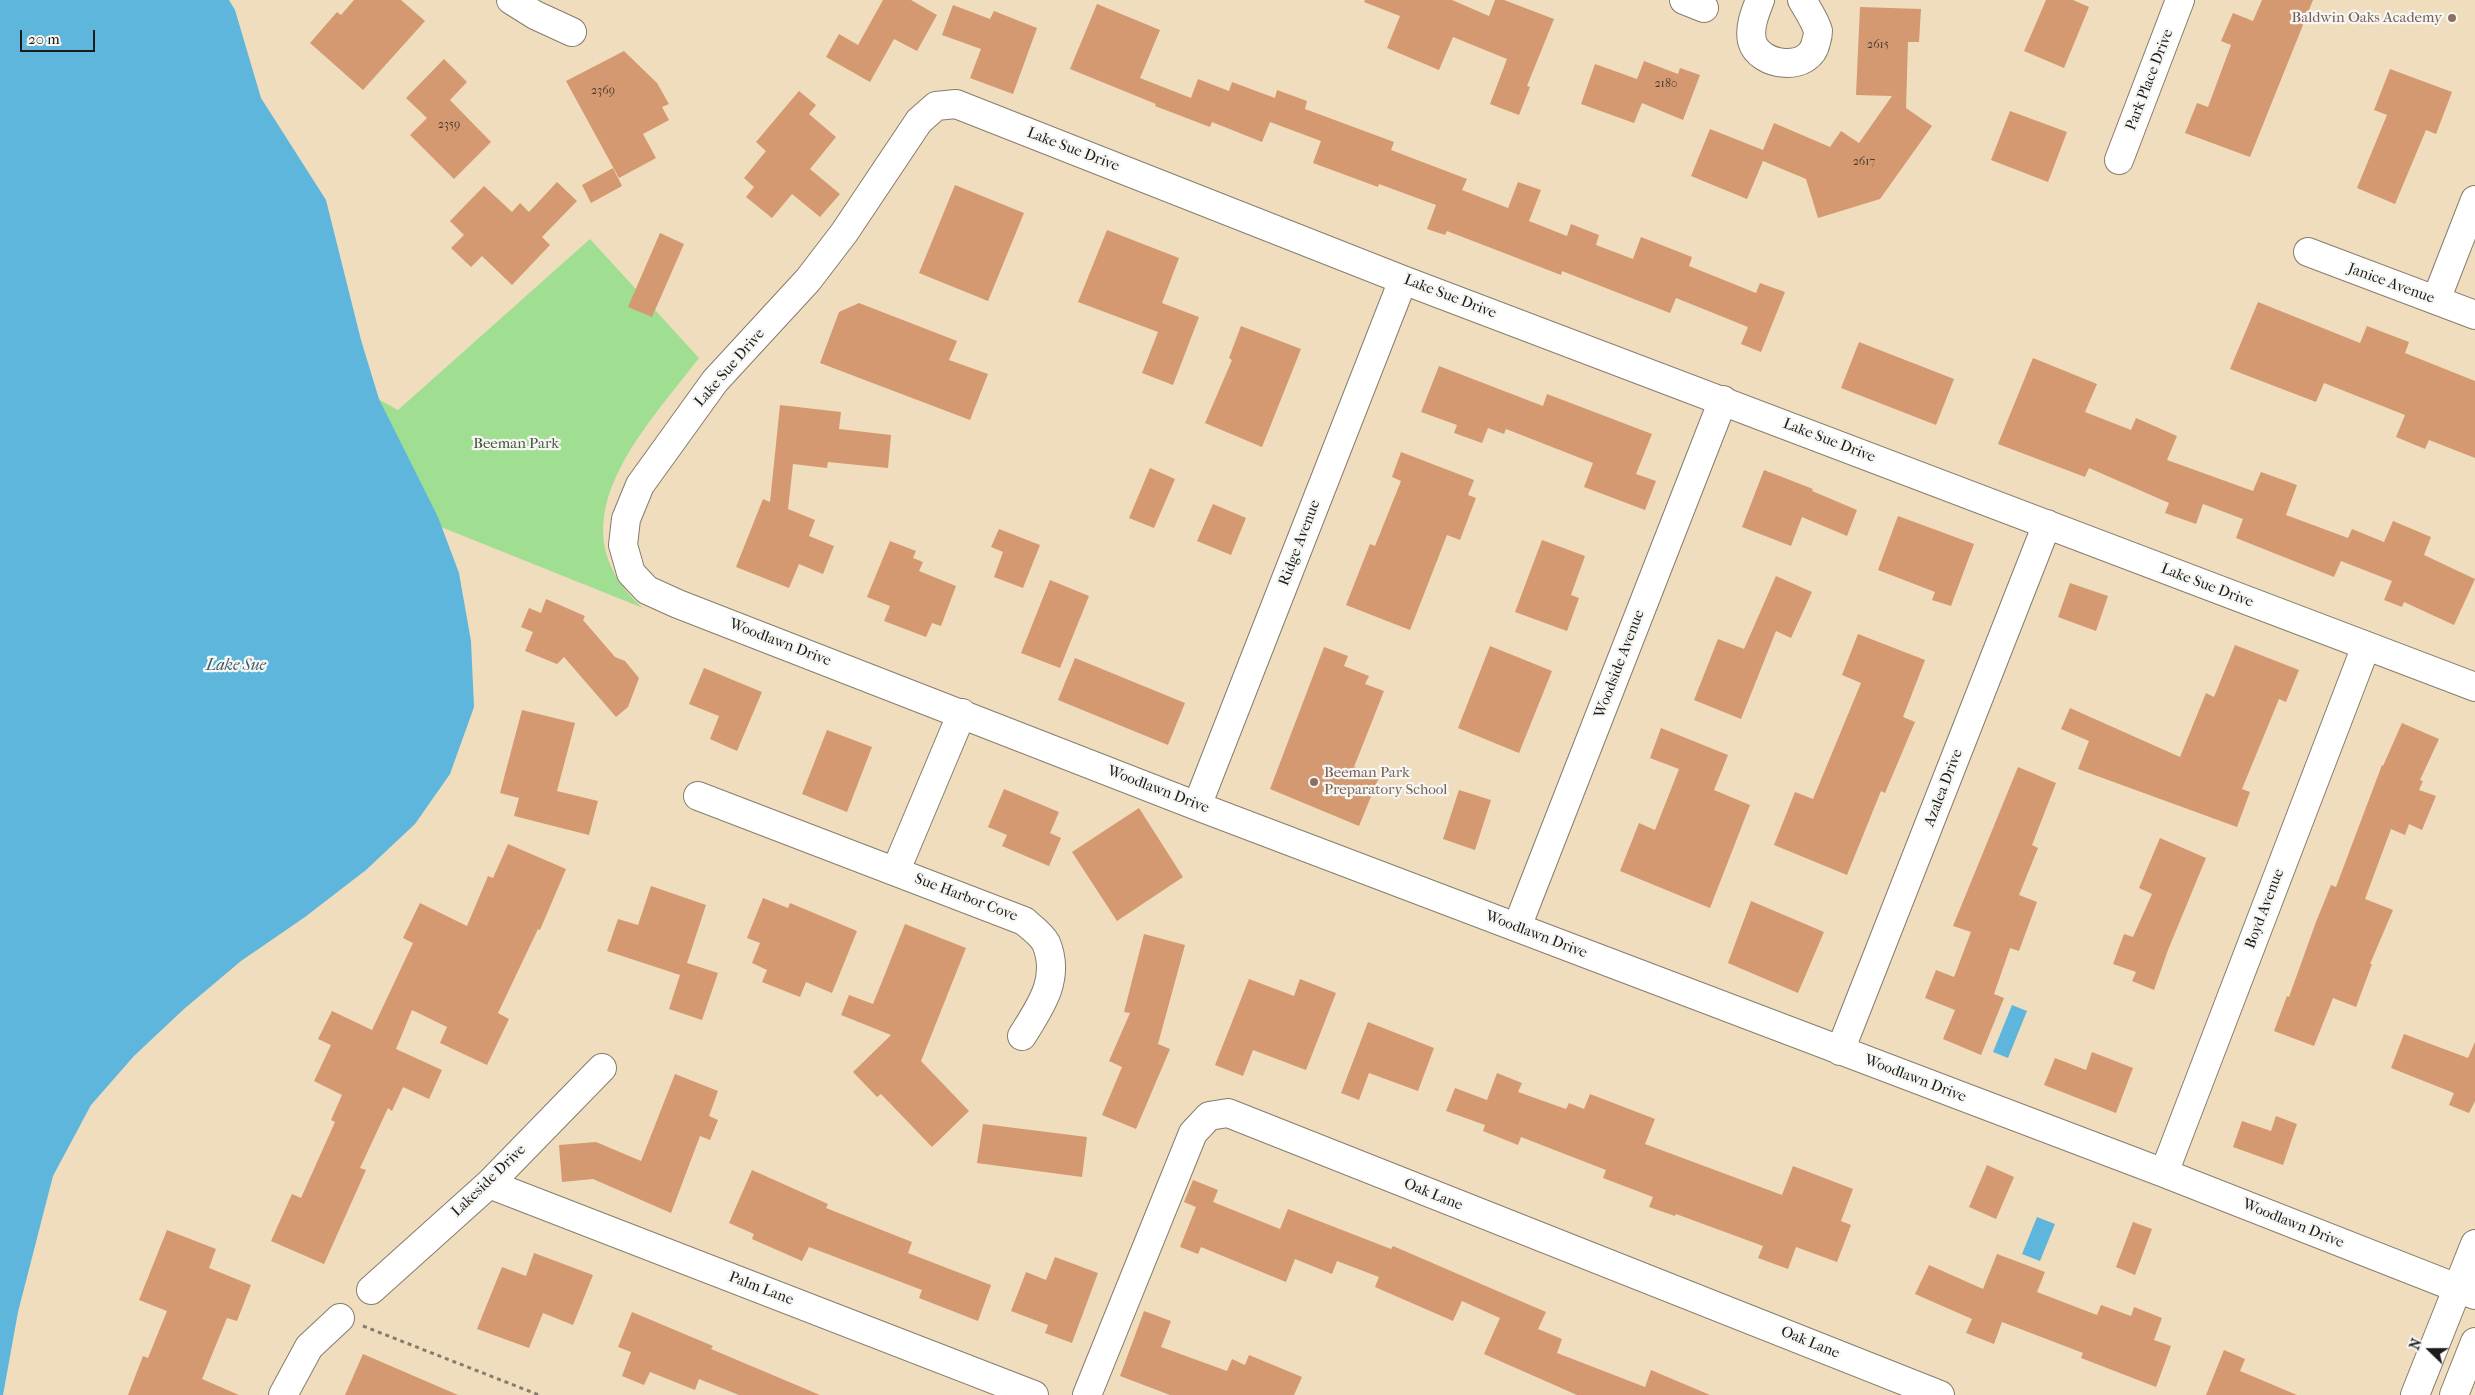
<!DOCTYPE html>
<html>
<head>
<meta charset="utf-8">
<style>
  body { margin:0 }
  #map { position:relative; width:2475px; height:1395px; overflow:hidden; background:#f0ddbd; font-family:"IM FELL French Canon",serif }
  canvas { display:block }
  .north { position:absolute; left:2405px; top:1325px; width:50px; height:50px; -webkit-text-stroke:4px #f6f6f2; paint-order:stroke; rotate:292deg; font-size:14px; font-weight:700; line-height:20px; text-align:center; color:#1c1c1c }
  .north::after { content:''; display:block; margin:auto; width:18px; height:22px; background:#1c1c1c; clip-path:polygon(50% 0,100% 100%,50% 72%,0 100%) }
  .scale { position:absolute; left:20px; top:30px; width:75px; height:22px; box-sizing:border-box; border:2px solid #1c1c1c; border-top:0; padding-left:6px; font-size:15px; line-height:18px; white-space:nowrap; color:#1c1c1c; -webkit-text-stroke:4px #f6f6f2; paint-order:stroke }
</style>
</head>
<body>
<div id="map">
<canvas width="2475" height="1395"></canvas>
<div class="north">N</div>
<div class="scale">20 m</div>
</div>
<script>
const c = document.querySelector('canvas').getContext('2d');
c.lineJoin = 'round';
function fillPath(path, color) { c.fillStyle = color; c.fill(path, 'evenodd'); }
function trace(path, color, width, dash) { c.strokeStyle = color; c.lineWidth = width; c.lineCap = dash ? 'butt' : 'round'; c.setLineDash(dash || []); c.stroke(path); }
function drawText(font, color, halo, rows, align = 'center') {
  c.font = font + ' "IM FELL French Canon",serif'; c.lineWidth = 4.5; c.setLineDash([]); c.textBaseline = 'middle'; c.strokeStyle = halo; c.fillStyle = color; for (const [text, x, y, turn = 0] of rows) {
    c.save(); c.translate(x, y); c.rotate((+turn || 0) * Math.PI / 180); c.textAlign = isNaN(turn) ? turn : align; if (halo) c.strokeText(text, 0, 0); c.fillText(text, 0, 0); c.restore();
  }
}
fillPath(new Path2D(`
  M 590,239 L 699,358 C 644,430 549,525 643,608 L 244,448 L 285,348 L 398,410 Z`), '#a0de92');
fillPath(new Path2D(`
  M 0,0 L 229,0 L 235,10 L 261,98 L 326,200 L 361,340 L 379,399 L 438,517 L 459,573 L 471,641 L 474,707 L 450,774 L 415,824 L 366,870 L 305,917 L 241,961 L 184,1009 L 134,1056 L 91,1105 L 53,1176 L 18,1312 L 3,1395 L 0,1395 Z
  M 2012,1005 L 2027,1011 L 2008,1058 L 1993,1052 Z
  M 2037,1217 L 2055,1224 L 2040,1261 L 2022,1254 Z`), '#5fb6dc');
fillPath(new Path2D(`
  M 354,0 L 401,0 L 425,21 L 363,90 L 310,43 L 337,12 L 341,15 Z
  M 883,0 L 911,0 L 937,15 L 917,51 L 894,39 L 870,82 L 826,57 L 839,34 L 858,45 Z
  M 1365,0 L 1452,0 L 1489,16 L 1495,0 L 1504,0 L 1554,19 L 1527,86 L 1530,87 L 1519,115 L 1490,104 L 1507,59 L 1453,37 L 1439,70 L 1387,48 L 1400,16 L 1364,2 Z
  M 2046,0 L 2073,0 L 2089,7 L 2064,68 L 2024,51 Z
  M 2262,0 L 2313,0 L 2250,157 L 2185,133 L 2197,103 L 2208,107 L 2231,45 L 2221,41 L 2233,13 L 2253,21 Z
  M 1097,4 L 1160,30 L 1140,78 L 1191,98 L 1198,79 L 1229,91 L 1232,82 L 1275,98 L 1277,90 L 1307,101 L 1305,109 L 1394,142 L 1391,150 L 1467,179 L 1462,190 L 1508,208 L 1518,182 L 1541,190 L 1529,221 L 1567,236 L 1571,224 L 1599,235 L 1596,245 L 1633,259 L 1641,237 L 1692,257 L 1689,266 L 1756,293 L 1760,283 L 1785,292 L 1761,352 L 1741,344 L 1748,327 L 1676,298 L 1670,313 L 1562,271 L 1561,275 L 1447,231 L 1445,235 L 1427,229 L 1436,205 L 1379,184 L 1378,187 L 1313,163 L 1321,141 L 1270,122 L 1262,142 L 1212,122 L 1210,127 L 1155,106 L 1156,104 L 1070,69 Z
  M 953,5 L 990,19 L 994,11 L 1037,28 L 1013,94 L 970,78 L 981,49 L 942,35 Z
  M 1860,7 L 1921,9 L 1919,42 L 1908,42 L 1906,108 L 1932,126 L 1880,199 L 1818,218 L 1806,179 L 1763,161 L 1747,199 L 1691,176 L 1710,129 L 1763,150 L 1774,123 L 1830,147 L 1841,131 L 1859,143 L 1892,96 L 1856,95 Z
  M 624,51 L 657,83 L 669,104 L 662,107 L 669,120 L 643,134 L 656,158 L 619,178 L 566,81 Z
  M 444,59 L 467,82 L 450,100 L 491,142 L 454,179 L 410,135 L 427,118 L 406,98 Z
  M 1644,61 L 1678,74 L 1680,68 L 1700,75 L 1683,120 L 1642,103 L 1634,123 L 1581,104 L 1595,64 L 1637,79 Z
  M 2390,69 L 2452,92 L 2436,134 L 2426,130 L 2395,204 L 2357,188 L 2387,115 L 2374,110 Z
  M 799,91 L 816,105 L 809,114 L 836,137 L 810,169 L 840,194 L 820,217 L 792,194 L 772,218 L 746,197 L 754,187 L 744,178 L 766,151 L 756,142 Z
  M 2010,111 L 2067,132 L 2048,182 L 1991,160 Z
  M 613,168 L 622,186 L 591,203 L 582,185 Z
  M 557,182 L 577,201 L 542,237 L 550,245 L 512,285 L 482,256 L 471,267 L 451,248 L 464,235 L 450,221 L 484,186 L 512,212 L 520,203 L 529,212 Z
  M 955,185 L 1024,213 L 988,301 L 919,273 Z
  M 1107,230 L 1179,258 L 1162,303 L 1199,317 L 1173,385 L 1142,373 L 1158,332 L 1078,302 Z
  M 660,233 L 684,244 L 652,317 L 628,307 Z
  M 2258,302 L 2360,343 L 2367,326 L 2409,342 L 2405,353 L 2475,381 L 2475,458 L 2429,440 L 2425,449 L 2396,437 L 2405,415 L 2324,383 L 2316,402 L 2230,369 Z
  M 859,303 L 957,341 L 949,360 L 988,374 L 970,420 L 820,363 L 839,312 Z
  M 1241,326 L 1301,349 L 1262,447 L 1205,423 L 1232,360 L 1229,358 Z
  M 1859,342 L 1954,379 L 1936,425 L 1841,388 Z
  M 2033,358 L 2097,384 L 2085,412 L 2131,430 L 2136,418 L 2177,436 L 2167,460 L 2253,491 L 2261,472 L 2297,485 L 2286,515 L 2348,538 L 2352,529 L 2384,542 L 2393,521 L 2431,537 L 2424,555 L 2475,579 L 2454,625 L 2404,602 L 2402,607 L 2384,600 L 2392,581 L 2341,561 L 2334,577 L 2236,538 L 2243,519 L 2203,504 L 2196,524 L 2165,513 L 2169,503 L 2089,468 L 2085,477 L 1998,444 Z
  M 1439,366 L 1543,406 L 1547,394 L 1652,434 L 1636,474 L 1656,481 L 1645,510 L 1584,487 L 1593,463 L 1506,429 L 1504,434 L 1488,428 L 1482,443 L 1454,433 L 1457,425 L 1421,412 Z
  M 780,405 L 841,412 L 839,429 L 891,435 L 888,468 L 828,462 L 827,468 L 793,464 L 788,509 L 815,520 L 809,536 L 834,546 L 823,574 L 799,564 L 789,588 L 736,567 L 763,499 L 770,502 Z
  M 1401,452 L 1474,480 L 1468,495 L 1476,498 L 1460,540 L 1447,535 L 1410,630 L 1346,605 L 1370,544 L 1375,546 L 1401,481 L 1392,477 Z
  M 1150,468 L 1175,479 L 1154,528 L 1129,518 Z
  M 1764,470 L 1813,489 L 1812,491 L 1857,510 L 1847,536 L 1802,517 L 1791,546 L 1742,527 Z
  M 1213,504 L 1246,518 L 1231,555 L 1197,541 Z
  M 1898,516 L 1974,544 L 1951,606 L 1932,600 L 1935,592 L 1878,570 Z
  M 999,529 L 1040,545 L 1023,588 L 994,577 L 1003,552 L 991,547 Z
  M 1542,540 L 1585,556 L 1571,595 L 1579,598 L 1567,631 L 1515,612 Z
  M 890,541 L 916,551 L 913,558 L 923,562 L 919,571 L 956,586 L 941,626 L 932,623 L 926,637 L 884,621 L 890,606 L 867,597 Z
  M 1776,576 L 1812,592 L 1791,638 L 1776,631 L 1741,719 L 1694,700 L 1718,639 L 1744,649 Z
  M 1050,580 L 1089,596 L 1060,668 L 1021,653 Z
  M 2070,583 L 2108,596 L 2096,631 L 2058,617 Z
  M 546,599 L 585,616 L 583,620 L 615,657 L 625,661 L 639,678 L 628,707 L 616,717 L 564,657 L 557,664 L 525,651 L 533,632 L 521,627 L 529,608 L 541,613 Z
  M 1858,634 L 1925,660 L 1903,717 L 1915,722 L 1885,793 L 1881,791 L 1847,875 L 1774,845 L 1795,792 L 1813,799 L 1861,683 L 1842,675 Z
  M 2235,645 L 2299,670 L 2286,702 L 2279,699 L 2242,789 L 2250,792 L 2237,827 L 2078,769 L 2089,741 L 2061,729 L 2070,708 L 2180,757 L 2206,693 L 2214,697 Z
  M 1490,646 L 1552,671 L 1519,753 L 1458,728 Z
  M 1324,647 L 1348,656 L 1344,666 L 1369,676 L 1365,684 L 1384,691 L 1354,767 L 1379,777 L 1359,826 L 1270,789 Z
  M 1075,658 L 1185,703 L 1168,745 L 1058,700 Z
  M 704,668 L 762,692 L 737,751 L 710,739 L 719,716 L 689,704 Z
  M 522,710 L 575,723 L 557,791 L 598,801 L 589,835 L 514,816 L 519,798 L 500,793 Z
  M 2402,723 L 2439,739 L 2420,780 L 2423,781 L 2419,790 L 2436,796 L 2422,830 L 2409,824 L 2405,835 L 2391,829 L 2365,899 L 2393,910 L 2370,964 L 2372,964 L 2356,1007 L 2333,998 L 2314,1046 L 2274,1031 L 2287,996 L 2289,997 L 2316,922 L 2331,885 L 2336,887 L 2382,765 L 2383,766 Z
  M 1661,728 L 1728,755 L 1714,790 L 1750,805 L 1710,908 L 1620,871 L 1639,823 L 1655,830 L 1679,769 L 1650,758 Z
  M 827,730 L 872,747 L 847,812 L 802,794 Z
  M 2018,767 L 2056,783 L 2032,845 L 2038,848 L 2019,895 L 2037,902 L 2019,951 L 2010,948 L 1994,994 L 2004,998 L 1981,1055 L 1943,1039 L 1955,1010 L 1925,998 L 1936,970 L 1954,977 L 1971,932 L 1953,926 Z
  M 1004,789 L 1059,812 L 1050,833 L 1061,838 L 1049,866 L 1002,846 L 1007,835 L 988,827 Z
  M 1459,790 L 1491,800 L 1475,850 L 1443,839 Z
  M 1139,808 L 1183,877 L 1117,921 L 1072,852 Z
  M 2160,838 L 2206,858 L 2168,950 L 2154,990 L 2132,981 L 2136,972 L 2113,964 L 2124,934 L 2133,937 L 2152,894 L 2139,888 Z
  M 508,844 L 566,869 L 540,930 L 538,929 L 498,1013 L 509,1019 L 487,1065 L 440,1043 L 447,1027 L 412,1010 L 396,1049 L 442,1070 L 429,1099 L 403,1087 L 392,1111 L 388,1108 L 360,1168 L 366,1170 L 324,1264 L 271,1241 L 292,1194 L 301,1198 L 335,1122 L 331,1120 L 342,1095 L 314,1081 L 331,1045 L 318,1039 L 332,1011 L 372,1030 L 413,943 L 403,938 L 420,903 L 467,926 L 488,876 L 493,878 Z
  M 651,886 L 706,905 L 687,963 L 718,973 L 702,1020 L 669,1009 L 680,975 L 607,951 L 618,919 L 638,925 Z
  M 763,898 L 788,908 L 790,903 L 857,931 L 832,993 L 806,982 L 800,997 L 762,982 L 767,970 L 752,963 L 760,943 L 747,938 Z
  M 1751,901 L 1824,932 L 1798,993 L 1728,963 Z
  M 905,924 L 966,948 L 921,1061 L 969,1111 L 932,1147 L 881,1094 L 877,1097 L 853,1072 L 891,1035 L 841,1015 L 849,995 L 873,1004 Z
  M 1144,934 L 1185,945 L 1158,1044 L 1170,1049 L 1136,1129 L 1102,1115 L 1122,1067 L 1109,1061 L 1130,1013 L 1124,1012 Z
  M 1249,979 L 1294,996 L 1300,979 L 1336,993 L 1306,1070 L 1253,1050 L 1243,1076 L 1215,1065 Z
  M 1368,1022 L 1434,1048 L 1418,1091 L 1369,1073 L 1359,1100 L 1341,1093 Z
  M 2404,1034 L 2468,1058 L 2475,1042 L 2475,1101 L 2469,1113 L 2449,1105 L 2454,1093 L 2391,1068 Z
  M 2092,1052 L 2133,1068 L 2116,1113 L 2044,1085 L 2055,1058 L 2086,1070 Z
  M 1497,1073 L 1522,1083 L 1518,1092 L 1566,1109 L 1569,1103 L 1584,1109 L 1590,1094 L 1655,1119 L 1645,1144 L 1782,1195 L 1793,1166 L 1853,1189 L 1841,1221 L 1851,1225 L 1837,1262 L 1796,1247 L 1788,1269 L 1758,1258 L 1763,1246 L 1676,1214 L 1675,1216 L 1649,1207 L 1653,1197 L 1603,1178 L 1606,1170 L 1521,1137 L 1518,1145 L 1483,1131 L 1485,1125 L 1446,1111 L 1455,1088 L 1487,1100 Z
  M 675,1074 L 718,1091 L 709,1116 L 718,1120 L 710,1140 L 700,1136 L 671,1213 L 593,1179 L 562,1182 L 559,1145 L 596,1142 L 641,1161 Z
  M 2276,1116 L 2297,1124 L 2283,1165 L 2233,1147 L 2242,1121 L 2271,1131 Z
  M 983,1124 L 1087,1137 L 1082,1177 L 977,1163 Z
  M 1987,1165 L 2014,1177 L 1996,1219 L 1969,1207 Z
  M 752,1170 L 828,1204 L 826,1208 L 912,1242 L 908,1253 L 991,1285 L 978,1321 L 919,1298 L 922,1290 L 809,1247 L 802,1261 L 752,1239 L 754,1234 L 729,1223 Z
  M 1193,1180 L 1218,1190 L 1213,1202 L 1280,1229 L 1288,1209 L 1391,1249 L 1393,1246 L 1546,1312 L 1538,1329 L 1562,1339 L 1557,1353 L 1645,1387 L 1651,1370 L 1710,1395 L 1577,1395 L 1484,1354 L 1500,1318 L 1462,1301 L 1453,1321 L 1375,1287 L 1379,1277 L 1337,1261 L 1332,1274 L 1295,1259 L 1286,1282 L 1201,1247 L 1198,1254 L 1180,1247 L 1196,1207 L 1184,1202 Z
  M 2133,1222 L 2152,1229 L 2135,1275 L 2116,1267 Z
  M 167,1230 L 216,1249 L 209,1268 L 251,1285 L 237,1321 L 227,1318 L 202,1379 L 239,1395 L 128,1395 L 143,1356 L 148,1358 L 167,1311 L 139,1300 Z
  M 534,1253 L 593,1275 L 573,1325 L 543,1313 L 529,1348 L 477,1329 L 502,1267 L 526,1276 Z
  M 1997,1254 L 2045,1272 L 2037,1292 L 2097,1315 L 2101,1305 L 2131,1316 L 2134,1307 L 2162,1318 L 2154,1340 L 2171,1346 L 2156,1387 L 2081,1358 L 2083,1353 L 2002,1322 L 1994,1344 L 1966,1333 L 1972,1319 L 1915,1294 L 1929,1265 L 1983,1289 Z
  M 1055,1257 L 1098,1273 L 1072,1343 L 1045,1333 L 1048,1325 L 1011,1311 L 1026,1272 L 1046,1280 Z
  M 1144,1311 L 1171,1321 L 1161,1347 L 1227,1371 L 1232,1359 L 1245,1365 L 1249,1355 L 1302,1377 L 1294,1395 L 1170,1395 L 1120,1376 Z
  M 632,1312 L 713,1346 L 711,1349 L 820,1395 L 739,1395 L 699,1379 L 695,1390 L 650,1372 L 644,1385 L 622,1376 L 631,1352 L 618,1347 Z
  M 2224,1350 L 2245,1359 L 2240,1371 L 2297,1395 L 2206,1395 Z
  M 363,1354 L 458,1395 L 345,1395 Z`), '#d49970');
const minor = new Path2D(`
  M 511,0 L 535,15 L 572,32
  M 1684,0 L 1704,8
  M 1760,0 C 1755,13 1749,27 1752,41 C 1759,67 1810,73 1816,42 C 1817,39 1818,34 1818,31 C 1815,20 1807,9 1802,0
  M 2119,160 L 2180,0
  M 2308,252 L 2475,315
  M 2436,300 L 2475,200
  M 2475,687 L 1403,280 L 956,104 L 936,106 L 919,121 L 844,233 L 808,280 L 715,381 L 640,485 L 626,519 L 623,545 L 631,573 L 647,590 L 678,604 L 1197,806 L 2164,1173 L 2475,1295
  M 698,796 L 1024,921 C 1031,927 1042,935 1046,943 C 1061,979 1040,1007 1022,1036
  M 1197,806 L 1403,280
  M 896,870 L 962,713
  M 1517,927 L 1723,400
  M 1840,1051 L 2047,524
  M 2164,1173 L 2366,646
  M 489,1184 L 1034,1395
  M 371,1290 L 489,1184 L 602,1068
  M 283,1395 L 309,1347 L 340,1318
  M 1087,1395 L 1193,1133 L 1209,1116 L 1228,1113 L 1940,1395
  M 2415,1395 L 2475,1244
  M 2454,1395 L 2475,1342`);
trace(minor, '#867c6c', 30);
trace(new Path2D(`
  M 363,1326 L 539,1395`), '#867c6c', 3, [4, 4]);
trace(minor, '#fff', 28);
for (const [x, y, r, color] of [
  [2452,18,5,"#8d6e63"],
  [1314,782,5,"#8d6e63"]
]) { const dot = new Path2D(); dot.arc(x, y, r, 0, 2 * Math.PI); c.fillStyle = color; c.fill(dot); trace(dot, '#f6f6f2', 2); }
drawText('12px', '#4a3b31', null, [
  ["2615",1878,45],
  ["2180",1666,84],
  ["2369",603,91],
  ["2359",449,125],
  ["2617",1864,162]
]);
drawText('15px', '#785e54', '#f6f6f2', [
  ["Baldwin Oaks Academy",2442,18],
  ["Beeman Park",1324,773,"left"],
  ["Preparatory School",1324,790,"left"]
], 'right');
drawText('15px', '#1c1c1c', '#f6f6f2', [
  ["Park Place Drive",2150,80,-69],
  ["Lake Sue Drive",1073,150,21],
  ["Janice Avenue",2391,284,20],
  ["Lake Sue Drive",1450,297,21],
  ["Lake Sue Drive",730,368,-49],
  ["Lake Sue Drive",1829,441,21],
  ["Ridge Avenue",1300,543,-69],
  ["Lake Sue Drive",2207,586,21],
  ["Woodlawn Drive",780,643,21],
  ["Woodside Avenue",1620,664,-69],
  ["Azalea Drive",1944,788,-69],
  ["Woodlawn Drive",1158,790,21],
  ["Sue Harbor Cove",966,898,21],
  ["Boyd Avenue",2265,909,-69],
  ["Woodlawn Drive",1536,935,21],
  ["Woodlawn Drive",1915,1079,21],
  ["Lakeside Drive",489,1181,-44],
  ["Oak Lane",1433,1195,22],
  ["Woodlawn Drive",2293,1224,22],
  ["Palm Lane",761,1289,21],
  ["Oak Lane",1810,1343,22]
]);
drawText('15px', '#44563f', '#f6f6f2', [
  ["Beeman Park",516,444]
]);
drawText('italic 16px', '#375a69', '#f6f6f2', [
  ["Lake Sue",236,666]
]);
</script>
</body>
</html>
